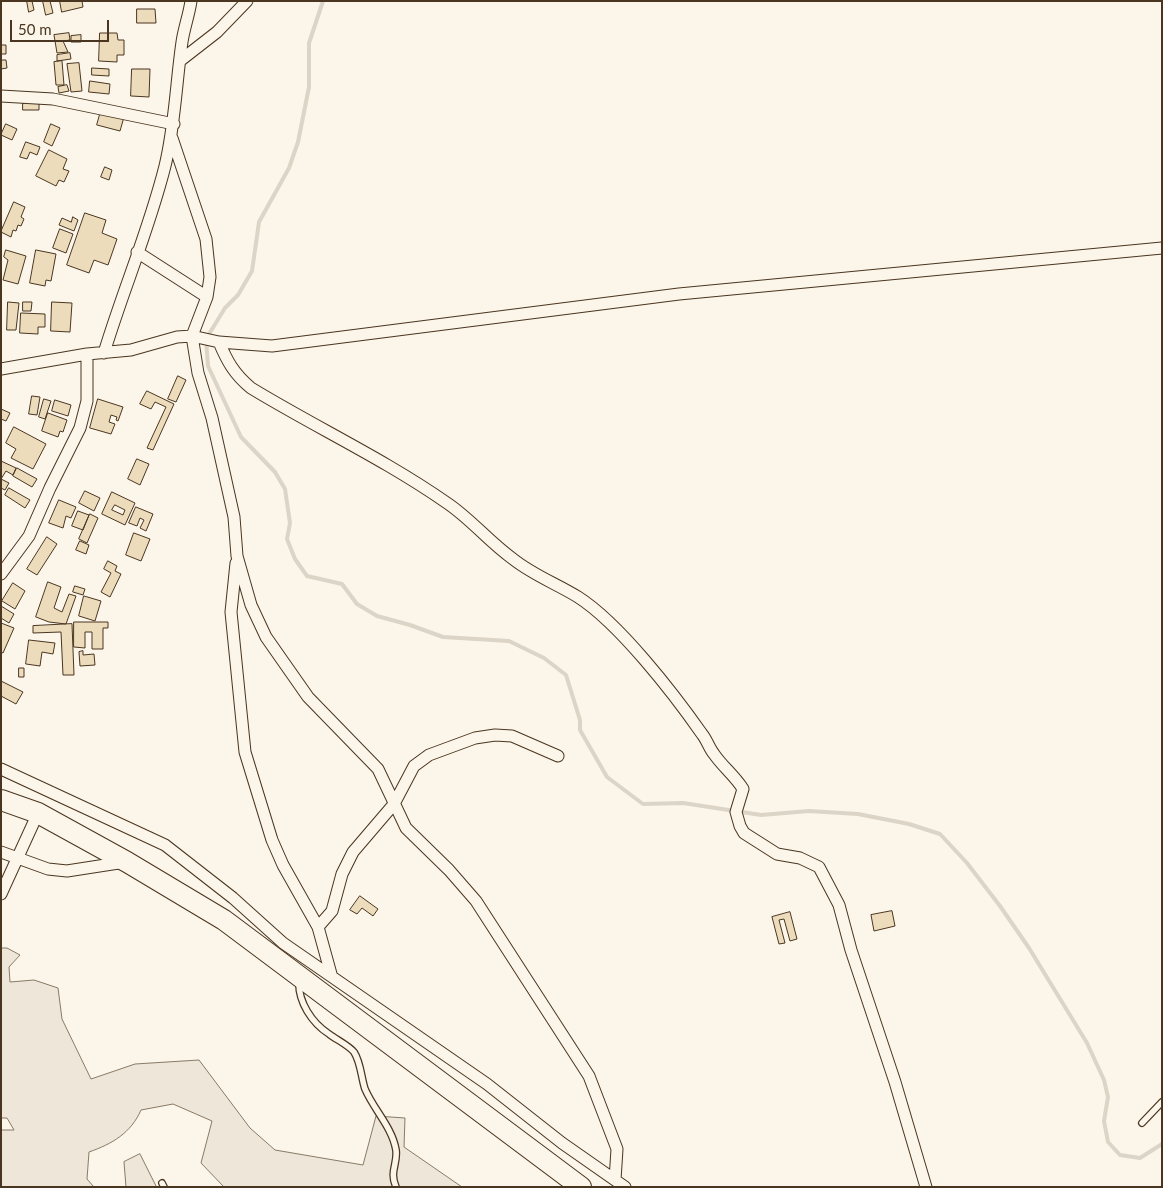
<!DOCTYPE html>
<html>
<head>
<meta charset="utf-8">
<style>
  body { margin:0 }
  #map { position:relative; width:1163px; height:1188px; overflow:hidden; background:#fbf6e9; font-family:Lato,sans-serif }
  canvas { display:block }
  .frame { position:absolute; inset:0; border:2px solid #4a3520; pointer-events:none }
  .scale { position:absolute; left:10px; top:20px; width:99px; height:22px; box-sizing:border-box; border:2px solid #4a3520; border-top:0; padding-left:6px; font-size:15px; line-height:18px; white-space:nowrap; color:#4a3520; -webkit-text-stroke:4px #fbf6e9; paint-order:stroke }
</style>
</head>
<body>
<div id="map">
<canvas width="1163" height="1188"></canvas>
<div class="frame"></div>
<div class="scale">50 m</div>
</div>
<script>
const c = document.querySelector('canvas').getContext('2d');
c.lineJoin = 'round';
function fillPath(path, color) { c.fillStyle = color; c.fill(path, 'evenodd'); }
function trace(path, color, width, dash) { c.strokeStyle = color; c.lineWidth = width; c.lineCap = dash ? 'butt' : 'round'; c.setLineDash(dash || []); c.stroke(path); }
const green = new Path2D(`
  M 1,948 L 7,948 L 20,955 L 9,967 L 10,982 L 34,980 L 58,988 L 62,1019 L 91,1079 L 135,1064 L 199,1060 L 250,1128 L 275,1150 L 363,1165 L 376,1116 L 405,1118 L 404,1147 L 462,1187 L 224,1187 L 201,1163 L 212,1121 L 173,1104 L 141,1110 C 131,1133 112,1144 89,1152 L 87,1179 L 94,1187 L 1,1187 L 1,1130 L 14,1130 L 7,1118 L 1,1118 Z
  M 140,1154 L 156,1186 L 156,1187 L 126,1187 L 124,1162 Z`);
fillPath(green, '#ede6d9');
trace(green, '#887966', 1);
trace(new Path2D(`
  M 323,1 L 309,43 L 309,87 L 298,142 L 289,168 L 259,222 L 252,271 L 238,295 L 225,308 L 206,339 L 208,366 L 241,437 L 275,472 L 285,489 L 290,523 L 287,539 L 295,559 L 307,576 L 342,584 L 357,604 L 377,616 L 410,625 L 443,637 L 509,641 L 544,658 L 566,675 L 580,720 L 580,730 L 607,777 L 643,804 L 683,803 L 761,815 L 809,811 L 858,814 L 909,824 L 940,834 L 967,863 L 1000,906 L 1029,948 L 1087,1043 L 1104,1080 L 1108,1097 L 1104,1121 L 1108,1142 L 1120,1155 L 1140,1158 L 1162,1144`), '#dcd4c6', 4);
const building = new Path2D(`
  M 27,1 L 32,1 L 34,10 L 29,12 Z
  M 43,1 L 50,1 L 53,13 L 46,15 Z
  M 60,1 L 82,1 L 83,7 L 62,12 Z
  M 137,9 L 155,9 L 156,23 L 137,23 Z
  M 69,33 L 70,40 L 63,41 L 68,52 L 57,53 L 54,35 Z
  M 100,33 L 117,33 L 118,40 L 124,40 L 124,55 L 117,55 L 117,62 L 99,61 Z
  M 81,35 L 81,42 L 71,42 L 71,36 Z
  M 1,45 L 6,45 L 6,54 L 1,54 Z
  M 70,53 L 71,59 L 57,61 L 57,55 Z
  M 1,60 L 6,60 L 7,68 L 1,69 Z
  M 62,61 L 64,85 L 56,85 L 54,62 Z
  M 79,63 L 82,91 L 71,92 L 67,64 Z
  M 92,68 L 109,69 L 109,76 L 92,75 Z
  M 132,69 L 150,69 L 149,97 L 131,96 Z
  M 90,81 L 110,84 L 109,94 L 89,92 Z
  M 67,85 L 69,91 L 59,93 L 58,87 Z
  M 23,103 L 39,103 L 39,110 L 23,110 Z
  M 101,111 L 124,117 L 120,131 L 97,125 Z
  M 6,124 L 17,129 L 12,140 L 1,135 Z
  M 51,124 L 60,128 L 52,146 L 44,142 Z
  M 26,142 L 40,147 L 37,155 L 30,152 L 27,159 L 20,157 Z
  M 49,150 L 67,159 L 63,169 L 69,171 L 64,182 L 59,180 L 56,186 L 36,176 Z
  M 105,167 L 112,170 L 109,180 L 101,177 Z
  M 14,202 L 25,207 L 21,217 L 24,219 L 21,226 L 18,225 L 16,231 L 13,230 L 11,237 L 1,232 Z
  M 85,213 L 106,220 L 102,233 L 117,239 L 108,265 L 94,260 L 89,273 L 67,265 Z
  M 73,217 L 78,220 L 74,231 L 59,225 L 62,218 L 71,222 Z
  M 60,229 L 73,234 L 66,253 L 53,248 Z
  M 6,250 L 26,256 L 18,284 L 3,280 L 8,260 L 4,257 Z
  M 36,250 L 56,254 L 51,281 L 46,280 L 45,286 L 30,283 Z
  M 8,302 L 19,303 L 16,330 L 7,330 Z
  M 23,302 L 32,302 L 31,311 L 23,311 Z
  M 52,302 L 72,303 L 70,332 L 51,331 Z
  M 21,313 L 45,314 L 45,327 L 38,327 L 38,334 L 20,333 Z
  M 178,376 L 186,380 L 176,402 L 168,399 Z
  M 147,391 L 174,404 L 153,450 L 147,448 L 166,407 L 155,402 L 151,409 L 140,404 Z
  M 32,396 L 40,397 L 37,415 L 29,414 Z
  M 44,399 L 51,401 L 45,419 L 39,417 Z
  M 98,399 L 123,407 L 118,421 L 116,420 L 117,417 L 111,415 L 109,422 L 115,424 L 111,434 L 90,428 Z
  M 55,400 L 71,405 L 68,416 L 52,411 Z
  M 1,409 L 10,413 L 6,421 L 1,419 Z
  M 48,413 L 67,420 L 63,432 L 60,431 L 58,437 L 42,431 Z
  M 14,427 L 46,444 L 33,469 L 11,458 L 16,449 L 6,443 Z
  M 137,459 L 149,464 L 140,485 L 128,479 Z
  M 1,461 L 16,468 L 13,475 L 6,471 L 1,479 L 9,483 L 5,490 L 1,488 Z
  M 17,468 L 37,479 L 32,487 L 13,476 Z
  M 9,488 L 30,500 L 25,508 L 5,495 Z
  M 85,491 L 100,498 L 94,511 L 79,503 Z
  M 112,492 L 135,503 L 125,525 L 102,514 ZM 115,505 L 125,510 L 123,515 L 112,510 Z
  M 59,500 L 76,507 L 71,518 L 66,516 L 63,528 L 49,523 Z
  M 136,507 L 153,514 L 146,531 L 140,528 L 144,520 L 140,518 L 137,526 L 129,523 Z
  M 78,511 L 89,515 L 83,530 L 72,526 Z
  M 90,514 L 98,518 L 87,543 L 79,539 Z
  M 134,533 L 150,539 L 141,561 L 126,555 Z
  M 47,537 L 57,544 L 37,575 L 27,569 Z
  M 80,541 L 89,545 L 86,554 L 76,550 Z
  M 108,561 L 117,566 L 115,571 L 121,574 L 110,597 L 101,592 L 111,573 L 104,569 Z
  M 48,582 L 61,587 L 54,608 L 62,612 L 69,594 L 76,596 L 66,624 L 49,622 L 36,617 Z
  M 13,583 L 25,591 L 15,609 L 2,601 Z
  M 75,586 L 85,589 L 83,595 L 73,592 Z
  M 84,596 L 101,601 L 95,621 L 79,616 Z
  M 1,606 L 14,614 L 9,623 L 1,618 Z
  M 74,622 L 108,622 L 108,628 L 103,628 L 103,649 L 92,649 L 92,632 L 85,632 L 85,648 L 74,647 Z
  M 1,623 L 14,628 L 3,653 L 1,652 Z
  M 72,624 L 74,675 L 63,675 L 61,632 L 33,633 L 33,626 Z
  M 29,640 L 55,643 L 53,654 L 42,652 L 40,666 L 26,664 Z
  M 83,651 L 83,655 L 94,654 L 95,665 L 80,666 L 79,652 Z
  M 19,668 L 24,668 L 24,677 L 19,677 Z
  M 1,681 L 23,692 L 16,704 L 1,696 Z
  M 360,896 L 378,909 L 373,916 L 362,908 L 357,914 L 350,910 Z
  M 892,911 L 895,926 L 874,931 L 871,915 Z
  M 790,912 L 797,939 L 790,941 L 784,919 L 779,920 L 785,943 L 779,944 L 772,917 Z`);
fillPath(building, '#ecdcbc');
trace(building, '#4a3520', 1);
const service = new Path2D(`
  M 299,981 C 298,1002 312,1023 329,1034 C 337,1040 348,1045 354,1052 C 361,1063 361,1077 365,1089 C 374,1110 392,1127 396,1150 C 398,1164 389,1171 396,1187
  M 1142,1123 L 1162,1102
  M 162,1183 L 164,1187`);
const minor = new Path2D(`
  M 181,60 L 217,32 L 247,1
  M 1,96 L 53,99 L 174,124
  M 172,138 L 206,239 L 210,277 L 207,297 L 192,336 L 198,373 L 212,418 L 234,517 L 237,556 L 251,605 L 266,637 L 308,697 L 378,769 L 406,828 L 449,870 L 476,901 L 589,1076 L 617,1149 L 615,1180
  M 137,252 L 207,297
  M 219,342 C 227,361 234,374 251,388 C 315,427 384,459 447,503 C 471,519 489,542 513,559 C 533,575 557,584 578,597 C 619,623 674,694 702,734 C 707,740 709,748 714,754 C 722,766 735,776 743,789 L 736,812 L 740,826 L 744,833 L 777,854 L 800,858 L 819,867 L 839,905 L 851,950 L 895,1082 L 926,1187
  M 104,353 C 123,290 149,230 165,166 C 175,125 176,83 182,42 C 184,28 189,15 191,1
  M 1,369 L 87,354 L 131,350 L 177,337 L 192,336 L 219,342 L 272,346 L 679,294 L 1162,248
  M 236,563 L 231,612 L 245,752 L 272,840 L 283,865 L 318,927 L 331,974
  M 1,574 L 29,536 L 50,488 L 80,428 L 87,401 L 87,354
  M 1,769 L 165,845 L 233,898 L 283,943 L 487,1084 L 562,1143 L 625,1187
  M 1,852 L 48,869 L 67,871 L 125,862
  M 1,894 L 38,813
  M 318,927 L 332,911 L 342,874 L 353,852 L 394,804 L 414,766 L 429,755 L 475,738 L 495,735 L 512,736 L 558,756`);
const trunk = new Path2D(`
  M 1,800 L 38,813 L 127,862 L 224,920 L 581,1187`);
trace(service, '#4a3520', 8);
trace(minor, '#4a3520', 13);
trace(trunk, '#4a3520', 22);
trace(service, '#fbf6e9', 5.5);
trace(minor, '#fbf6e9', 11);
trace(trunk, '#fbf6e9', 20);
</script>
</body>
</html>
